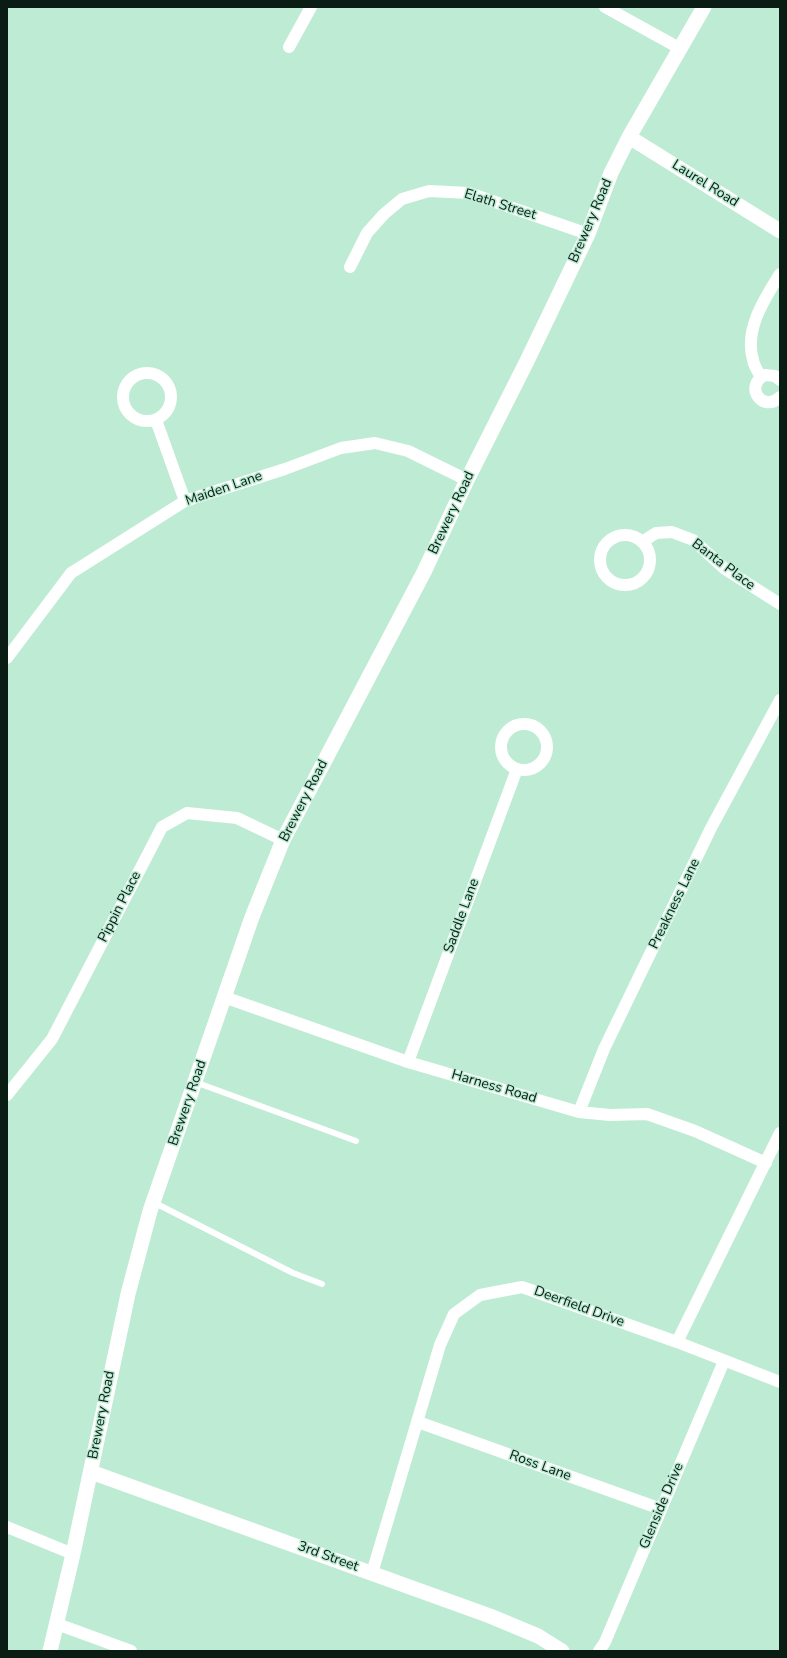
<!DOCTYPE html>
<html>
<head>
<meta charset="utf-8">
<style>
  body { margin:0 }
  #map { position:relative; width:787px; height:1658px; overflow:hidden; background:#bdebd4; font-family:"Nunito Sans",sans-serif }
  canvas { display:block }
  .frame { position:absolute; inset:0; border:8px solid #0a1c14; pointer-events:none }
</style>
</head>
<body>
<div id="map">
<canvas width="787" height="1658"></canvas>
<div class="frame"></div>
</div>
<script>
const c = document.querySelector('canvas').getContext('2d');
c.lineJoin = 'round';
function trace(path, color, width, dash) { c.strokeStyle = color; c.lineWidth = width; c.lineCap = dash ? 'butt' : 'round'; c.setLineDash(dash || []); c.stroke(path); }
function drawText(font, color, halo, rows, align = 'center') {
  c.font = font + ' "Nunito Sans",sans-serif'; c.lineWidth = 3; c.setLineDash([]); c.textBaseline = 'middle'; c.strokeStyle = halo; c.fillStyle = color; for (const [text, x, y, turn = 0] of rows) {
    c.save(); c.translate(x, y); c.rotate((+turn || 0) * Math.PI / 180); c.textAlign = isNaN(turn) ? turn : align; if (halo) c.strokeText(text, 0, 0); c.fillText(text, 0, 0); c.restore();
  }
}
trace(new Path2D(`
  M 195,1082 L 356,1141
  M 153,1202 L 293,1273 L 322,1284`), '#fff', 6);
trace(new Path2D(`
  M 605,7 L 681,49
  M 289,47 L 311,7
  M 350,267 L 367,233 L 384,214 L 402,199 L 429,191 L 469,193 L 588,234
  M123 397a24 24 0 1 1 48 0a24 24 0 1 1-48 0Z
  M 761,377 C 758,372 754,366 753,360 C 744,329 765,298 780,274
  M 780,380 L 775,376 L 765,375 C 743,386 763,414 780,397
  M 156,420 L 185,501
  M600 560a25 25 0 1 1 50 0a25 25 0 1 1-50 0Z
  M 642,542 L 656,533 L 672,532 L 693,540 L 725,569 L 780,604
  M 7,658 L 71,573 L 185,501 L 285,469 L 341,448 L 375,443 L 408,451 L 467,480
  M501 747a23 23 0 1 1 46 0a23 23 0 1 1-46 0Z
  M 224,997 L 408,1062 L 579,1112 L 610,1115 L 647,1114 L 695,1131 L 766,1163
  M 408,1062 L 517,769
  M 7,1095 L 52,1039 L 162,827 L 187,813 L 237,818 L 283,840
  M 579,1112 L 604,1049 L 711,828 L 780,700
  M 677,1342 L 780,1133
  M 418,1422 L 661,1509
  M 7,1527 L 73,1554
  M 372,1573 L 440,1345 L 454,1314 L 480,1295 L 522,1287 L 677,1342 L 780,1382
  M 57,1624 L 131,1651
  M 599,1651 L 605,1642 L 724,1361`), '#fff', 12);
trace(new Path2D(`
  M 629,137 L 780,231
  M 91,1472 L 490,1616 L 538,1636 L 562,1651
  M 50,1651 L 73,1554 L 128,1294 L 150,1211 L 252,917 L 283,840 L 424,572 L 467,480 L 527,361 L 588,234 L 611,173 L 629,137 L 704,7`), '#fff', 15);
drawText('14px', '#0a1c14', '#bdebd4', [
  ["Laurel Road",705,184,32],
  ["Elath Street",500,205,17],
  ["Brewery Road",591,221,-67],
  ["Maiden Lane",224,489,-19],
  ["Brewery Road",452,513,-65],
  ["Banta Place",723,565,37],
  ["Brewery Road",304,801,-63],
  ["Preakness Lane",675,904,-64],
  ["Pippin Place",120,907,-63],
  ["Saddle Lane",462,916,-70],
  ["Harness Road",494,1087,16],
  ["Brewery Road",188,1103,-71],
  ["Deerfield Drive",579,1307,20],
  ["Brewery Road",102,1415,-79],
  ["Ross Lane",540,1466,20],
  ["Glenside Drive",662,1506,-67],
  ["3rd Street",328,1557,20]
]);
</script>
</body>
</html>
